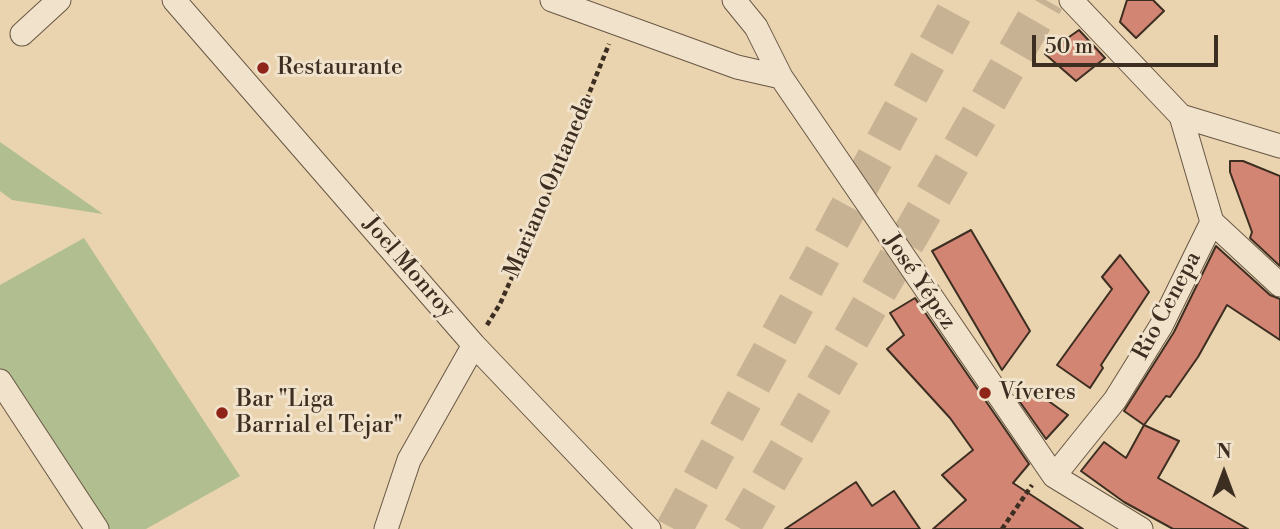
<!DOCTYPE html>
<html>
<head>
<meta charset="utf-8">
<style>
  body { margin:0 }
  #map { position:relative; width:1280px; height:529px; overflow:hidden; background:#ead3af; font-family:"Libre Bodoni",serif }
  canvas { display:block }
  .north { position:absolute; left:1189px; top:438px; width:70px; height:70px; -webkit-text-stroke:5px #f1e2cb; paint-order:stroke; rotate:0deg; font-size:19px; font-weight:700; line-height:28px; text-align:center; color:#3c2e21 }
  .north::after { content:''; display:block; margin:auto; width:24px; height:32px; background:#3c2e21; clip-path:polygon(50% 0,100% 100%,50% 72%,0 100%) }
  .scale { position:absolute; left:1032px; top:35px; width:186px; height:32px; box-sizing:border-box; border:4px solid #3c2e21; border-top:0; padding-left:9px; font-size:21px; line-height:24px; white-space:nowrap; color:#3c2e21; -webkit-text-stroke:5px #f1e2cb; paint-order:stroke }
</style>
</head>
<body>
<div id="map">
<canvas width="1280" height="529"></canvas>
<div class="north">N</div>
<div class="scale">50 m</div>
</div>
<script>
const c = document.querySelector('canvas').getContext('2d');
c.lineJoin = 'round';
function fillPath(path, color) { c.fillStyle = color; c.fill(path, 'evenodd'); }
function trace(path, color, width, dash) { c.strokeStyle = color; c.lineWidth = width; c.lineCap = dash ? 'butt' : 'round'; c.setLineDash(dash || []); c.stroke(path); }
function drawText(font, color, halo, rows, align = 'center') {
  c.font = font + ' "Libre Bodoni",serif'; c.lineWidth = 6; c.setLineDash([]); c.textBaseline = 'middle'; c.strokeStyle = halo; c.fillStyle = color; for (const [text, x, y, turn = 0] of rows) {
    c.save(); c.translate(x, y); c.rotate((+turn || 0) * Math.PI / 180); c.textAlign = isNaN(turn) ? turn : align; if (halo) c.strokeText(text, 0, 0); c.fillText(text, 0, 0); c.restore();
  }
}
fillPath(new Path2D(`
  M 0,142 L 103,214 L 12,200 L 0,191 Z
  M 84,238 L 240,476 L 146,529 L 105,529 L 0,377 L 0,285 Z`), '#b0be90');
const building = new Path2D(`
  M 1127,0 L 1153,0 L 1164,11 L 1136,38 L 1120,22 Z
  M 1079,30 L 1105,58 L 1076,81 L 1045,54 Z
  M 1230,161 L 1243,161 L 1280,176 L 1280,266 L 1250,238 L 1252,232 L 1230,172 Z
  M 971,230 L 1030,331 L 1002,370 L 932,251 Z
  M 1216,246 L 1270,295 L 1280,299 L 1280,340 L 1227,305 L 1198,357 L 1170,397 L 1166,396 L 1144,425 L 1124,411 L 1174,332 Z
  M 1120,255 L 1149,292 L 1101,365 L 1103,368 L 1090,388 L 1057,365 L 1112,289 L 1102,277 Z
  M 915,298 L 1029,464 L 1013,483 L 1083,529 L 933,529 L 966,500 L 942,475 L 973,450 L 950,418 L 887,349 L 904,335 L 890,313 Z
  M 1029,387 L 1068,415 L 1046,439 L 1015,395 Z
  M 1144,425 L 1179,441 L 1158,478 L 1248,529 L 1173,529 L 1124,502 L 1081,471 L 1104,442 L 1126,458 Z
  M 856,482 L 872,506 L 894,491 L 920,529 L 785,529 Z`);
fillPath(building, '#d38574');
trace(building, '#3c2e21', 2);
trace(new Path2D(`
  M 674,529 L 961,0
  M 741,529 L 1046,0`), '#c7b293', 37, [37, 18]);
const minor = new Path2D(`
  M 174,0 L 474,345 L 649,529
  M 552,0 L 737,67 L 781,77
  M 734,0 L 756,27 L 781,77 L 1054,476 L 1141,529
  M 1071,0 L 1181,116 L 1280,146
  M 22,34 L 59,0
  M 1212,222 L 1280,285
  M 0,381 L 97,529
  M 1054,476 L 1115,400 L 1161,326 L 1212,222 L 1181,116
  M 386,529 L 409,460 L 474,345`);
trace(minor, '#685744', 25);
trace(new Path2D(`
  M 487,325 L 500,304 L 543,208 L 609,44
  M 1002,529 L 1032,485`), '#3c2e21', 4.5, [5, 3.5]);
trace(minor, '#f1e2cb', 23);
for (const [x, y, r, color] of [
  [263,68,7,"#8f2418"],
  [985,393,7,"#8f2418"],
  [222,413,7,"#8f2418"]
]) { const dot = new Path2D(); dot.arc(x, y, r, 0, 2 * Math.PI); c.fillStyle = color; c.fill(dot); trace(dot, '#f1e2cb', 2.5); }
drawText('23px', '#3c2e21', '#f1e2cb', [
  ["Restaurante",277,68],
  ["Víveres",999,393],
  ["Bar \"Liga",236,400],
  ["Barrial el Tejar\"",236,426]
], 'left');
drawText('23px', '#3c2e21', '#f1e2cb', [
  ["Mariano Ontaneda",550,187,-67],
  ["Joel Monroy",408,268,49],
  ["José Yépez",919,282,56],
  ["Rio Cenepa",1168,306,-62]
]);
</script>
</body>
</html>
